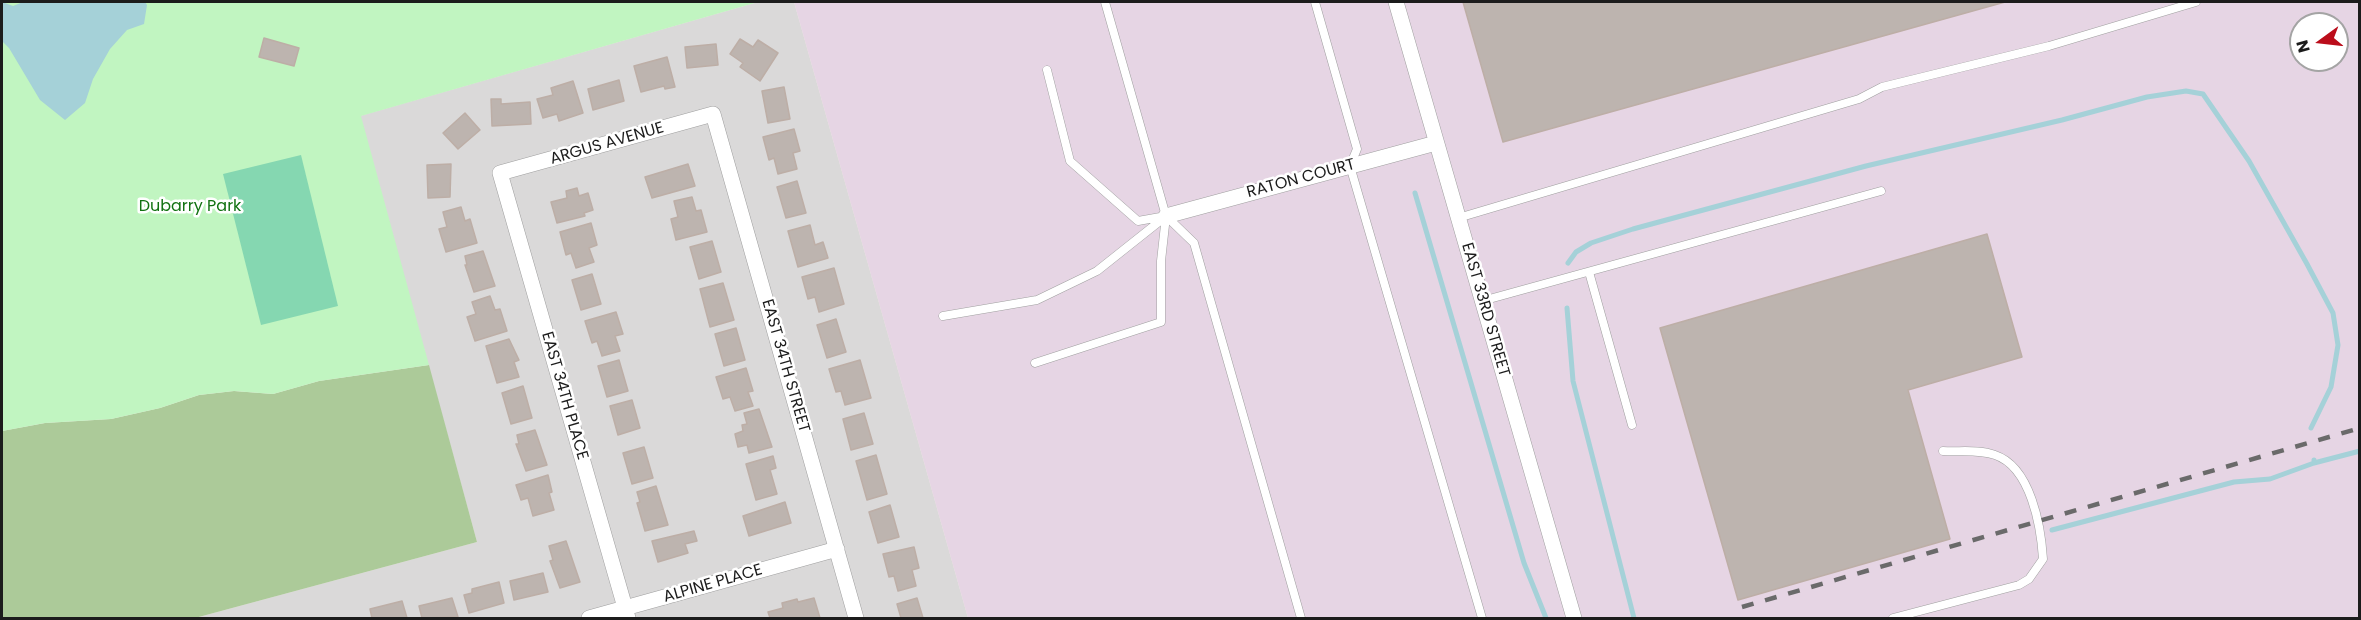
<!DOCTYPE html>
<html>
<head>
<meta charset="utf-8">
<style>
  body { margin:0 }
  #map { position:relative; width:2361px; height:620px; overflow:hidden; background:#ede8e2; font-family:Poppins,sans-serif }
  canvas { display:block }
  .frame { position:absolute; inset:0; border:3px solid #1c1c1c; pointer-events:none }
  .north { position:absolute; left:2289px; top:12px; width:60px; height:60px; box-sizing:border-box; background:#fff; border:2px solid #a4a4a4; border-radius:50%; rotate:255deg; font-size:16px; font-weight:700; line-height:24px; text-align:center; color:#1c1c1c }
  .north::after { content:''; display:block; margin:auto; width:21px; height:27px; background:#bb0d1b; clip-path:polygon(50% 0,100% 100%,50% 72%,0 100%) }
</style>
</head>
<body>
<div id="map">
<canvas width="2361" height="620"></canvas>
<div class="frame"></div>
<div class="north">N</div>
</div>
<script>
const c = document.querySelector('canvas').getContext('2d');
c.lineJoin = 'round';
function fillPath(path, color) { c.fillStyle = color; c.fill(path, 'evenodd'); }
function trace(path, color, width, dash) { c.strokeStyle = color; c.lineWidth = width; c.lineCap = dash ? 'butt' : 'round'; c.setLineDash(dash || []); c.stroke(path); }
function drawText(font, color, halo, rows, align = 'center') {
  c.font = font + ' Poppins,sans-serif'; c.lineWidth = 5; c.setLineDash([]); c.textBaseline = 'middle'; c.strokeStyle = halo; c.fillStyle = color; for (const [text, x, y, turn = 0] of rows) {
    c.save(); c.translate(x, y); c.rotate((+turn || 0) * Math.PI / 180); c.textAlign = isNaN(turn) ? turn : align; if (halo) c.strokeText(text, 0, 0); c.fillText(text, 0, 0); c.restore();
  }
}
fillPath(new Path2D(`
  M 758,2 L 794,2 L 968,618 L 195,618 L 477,542 L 360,116 Z`), '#dad9d9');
fillPath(new Path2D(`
  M 794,2 L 2359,2 L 2359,618 L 968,618 ZM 2301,24 L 2337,24 L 2337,60 L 2301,60 Z`), '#e6d5e4');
fillPath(new Path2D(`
  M 429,365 L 477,542 L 195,618 L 2,618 L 2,431 L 45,423 L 111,419 L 160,408 L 199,395 L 234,391 L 273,394 L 319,381 Z`), '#acca99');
fillPath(new Path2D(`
  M 2,2 L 758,2 L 361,116 L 429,365 L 319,381 L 273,394 L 234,391 L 199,395 L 160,408 L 111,419 L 45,423 L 2,431 Z`), '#c1f5c1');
fillPath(new Path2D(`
  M 301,155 L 338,306 L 261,325 L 223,174 Z`), '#85d7b1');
fillPath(new Path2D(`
  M 2,2 L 13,6 L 23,2 L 145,2 L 147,5 L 144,24 L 127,30 L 110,49 L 93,79 L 85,103 L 65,120 L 40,100 L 9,48 L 2,41 Z`), '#a5d1d8');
trace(new Path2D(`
  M 1415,193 L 1524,563 L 1546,618
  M 1568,263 L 1576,252 L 1591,243 L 1633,229 L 1866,166 L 2062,120 L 2147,97 L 2186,91 L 2203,94 L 2249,161 L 2307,264 L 2333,313 L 2338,345 L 2331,387 L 2311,428
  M 1567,308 L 1573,381 L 1634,618
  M 2314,460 L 2314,463 L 2360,451
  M 2052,530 L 2234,482 L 2270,479 L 2314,463`), '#a5d1d8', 5);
const building = new Path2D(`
  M 1463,2 L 2005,2 L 1503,142 Z
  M 264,38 L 299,48 L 294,66 L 259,57 Z
  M 740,39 L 753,47 L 758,40 L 778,53 L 760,81 L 740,67 L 743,63 L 730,54 Z
  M 716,44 L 718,65 L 687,68 L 685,47 Z
  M 667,57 L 675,87 L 665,89 L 664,86 L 641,92 L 634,66 Z
  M 619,80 L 624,101 L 593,110 L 588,89 Z
  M 573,81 L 583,113 L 559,121 L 557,114 L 543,118 L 537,99 L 553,95 L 551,88 Z
  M 784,87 L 790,119 L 768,123 L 762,91 Z
  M 491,99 L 501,99 L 501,104 L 530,102 L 531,124 L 492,126 Z
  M 465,113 L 480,130 L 458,149 L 443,133 Z
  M 794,129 L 800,151 L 793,153 L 797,169 L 778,174 L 774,158 L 769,160 L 763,137 Z
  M 451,164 L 450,197 L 428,198 L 427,165 Z
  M 688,164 L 695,186 L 652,198 L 645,177 Z
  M 797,181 L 806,213 L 786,218 L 777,187 Z
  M 577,188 L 579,196 L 588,193 L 593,210 L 584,213 L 585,216 L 557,223 L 551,202 L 567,198 L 566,191 Z
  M 692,197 L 696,211 L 701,210 L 707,232 L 676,240 L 671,219 L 678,217 L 674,201 Z
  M 461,207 L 465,221 L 470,219 L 477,243 L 446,252 L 439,229 L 447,227 L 443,212 Z
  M 591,223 L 597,245 L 589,248 L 594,262 L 576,268 L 571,253 L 566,255 L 560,232 Z
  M 810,225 L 815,245 L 823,242 L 828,258 L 798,267 L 788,231 Z
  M 1987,234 L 2022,357 L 1908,390 L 1950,539 L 1738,600 L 1660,328 Z
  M 712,241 L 721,272 L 699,279 L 690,247 Z
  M 483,251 L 495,286 L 474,292 L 465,265 L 467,265 L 465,256 Z
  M 834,268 L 844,304 L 819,312 L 815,297 L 808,299 L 802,277 Z
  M 592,274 L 601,304 L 581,310 L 572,280 Z
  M 723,283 L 734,320 L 710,327 L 700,289 Z
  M 490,296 L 495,310 L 500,309 L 507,331 L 475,341 L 467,317 L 476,314 L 472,302 Z
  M 616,312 L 623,334 L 615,336 L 620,351 L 602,356 L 597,341 L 592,343 L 585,321 Z
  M 836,319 L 846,352 L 827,358 L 817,325 Z
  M 736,328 L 745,360 L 724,366 L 715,334 Z
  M 509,339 L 519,360 L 514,362 L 519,377 L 497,383 L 486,346 Z
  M 619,360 L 628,391 L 607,397 L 598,366 Z
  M 860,360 L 871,398 L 845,405 L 841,391 L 836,392 L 829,369 Z
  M 746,368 L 753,391 L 748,392 L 753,406 L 735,411 L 730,397 L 723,399 L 716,377 Z
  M 523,386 L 532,418 L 511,424 L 502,393 Z
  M 632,400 L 640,428 L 618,435 L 610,406 Z
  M 759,409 L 772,447 L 749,453 L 747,445 L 738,447 L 735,434 L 743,431 L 742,425 L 747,424 L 744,413 Z
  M 864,413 L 873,444 L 851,450 L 843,419 Z
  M 535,430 L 547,465 L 526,471 L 516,444 L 519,444 L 517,435 Z
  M 644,447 L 653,478 L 632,484 L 623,453 Z
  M 876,455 L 887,494 L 867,500 L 856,461 Z
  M 773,456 L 776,468 L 770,470 L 777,494 L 756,500 L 746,464 Z
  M 548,475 L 552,492 L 549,493 L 554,510 L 533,516 L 528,498 L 521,500 L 516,485 Z
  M 656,486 L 668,525 L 645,531 L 637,503 L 640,502 L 637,492 Z
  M 785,502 L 791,523 L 749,536 L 743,516 Z
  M 890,505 L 899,537 L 878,543 L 869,512 Z
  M 694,531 L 697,541 L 685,544 L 688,553 L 658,562 L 652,541 Z
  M 566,541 L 580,582 L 560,588 L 550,561 L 553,560 L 549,546 Z
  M 914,547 L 919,568 L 912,570 L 916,586 L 898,591 L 894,576 L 889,577 L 883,554 Z
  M 543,573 L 548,592 L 514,600 L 510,581 Z
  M 499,582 L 504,603 L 469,613 L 464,595 L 472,593 L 472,589 Z
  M 452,598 L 458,617 L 422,618 L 419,606 Z
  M 814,598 L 820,618 L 770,618 L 768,612 L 783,608 L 782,603 L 797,599 L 798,602 Z
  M 917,598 L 923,618 L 901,618 L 897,604 Z
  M 402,601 L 407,618 L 372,618 L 370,609 Z`);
fillPath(building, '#bdb4af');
trace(building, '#bdaea6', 1.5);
const service = new Path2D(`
  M 1315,2 L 1357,149 L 1350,166 L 1482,618
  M 1047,70 L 1070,161 L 1138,221 L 1166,216 L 1105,2
  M 1166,216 L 1194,243 L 1301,618
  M 1458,218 L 1859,99 L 1882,87 L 2049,46 L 2196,2
  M 1589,272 L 1632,425
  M 1482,301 L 1881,191
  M 943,316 L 1037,300 L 1097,271 L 1165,217
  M 1035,363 L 1161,322 L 1161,261 L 1166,216
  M 1893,618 L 2019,585 L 2029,579 L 2043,559 C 2041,527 2031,467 1995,455 C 1979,449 1960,452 1943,451`);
const minor = new Path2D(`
  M 1396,2 L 1574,618
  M 1166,216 L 1436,143
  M 589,618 L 837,549
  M 628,618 L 500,173 L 713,114 L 856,618`);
trace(service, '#a0a0a0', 9);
trace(minor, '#a0a0a0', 16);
trace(service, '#fff', 8);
trace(minor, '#fff', 15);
trace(new Path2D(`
  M 1742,607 L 2360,428`), '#6a6a6a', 4.5, [12, 12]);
drawText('16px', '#1c1c1c', '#fff', [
  ["ARGUS AVENUE",607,144,-16],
  ["RATON COURT",1301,179,-15],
  ["EAST 33RD STREET",1485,310,74],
  ["EAST 34TH STREET",785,366,74],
  ["EAST 34TH PLACE",564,396,74],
  ["ALPINE PLACE",713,584,-16]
]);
drawText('16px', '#127212', '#fff', [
  ["Dubarry Park",190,207]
]);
</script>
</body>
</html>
